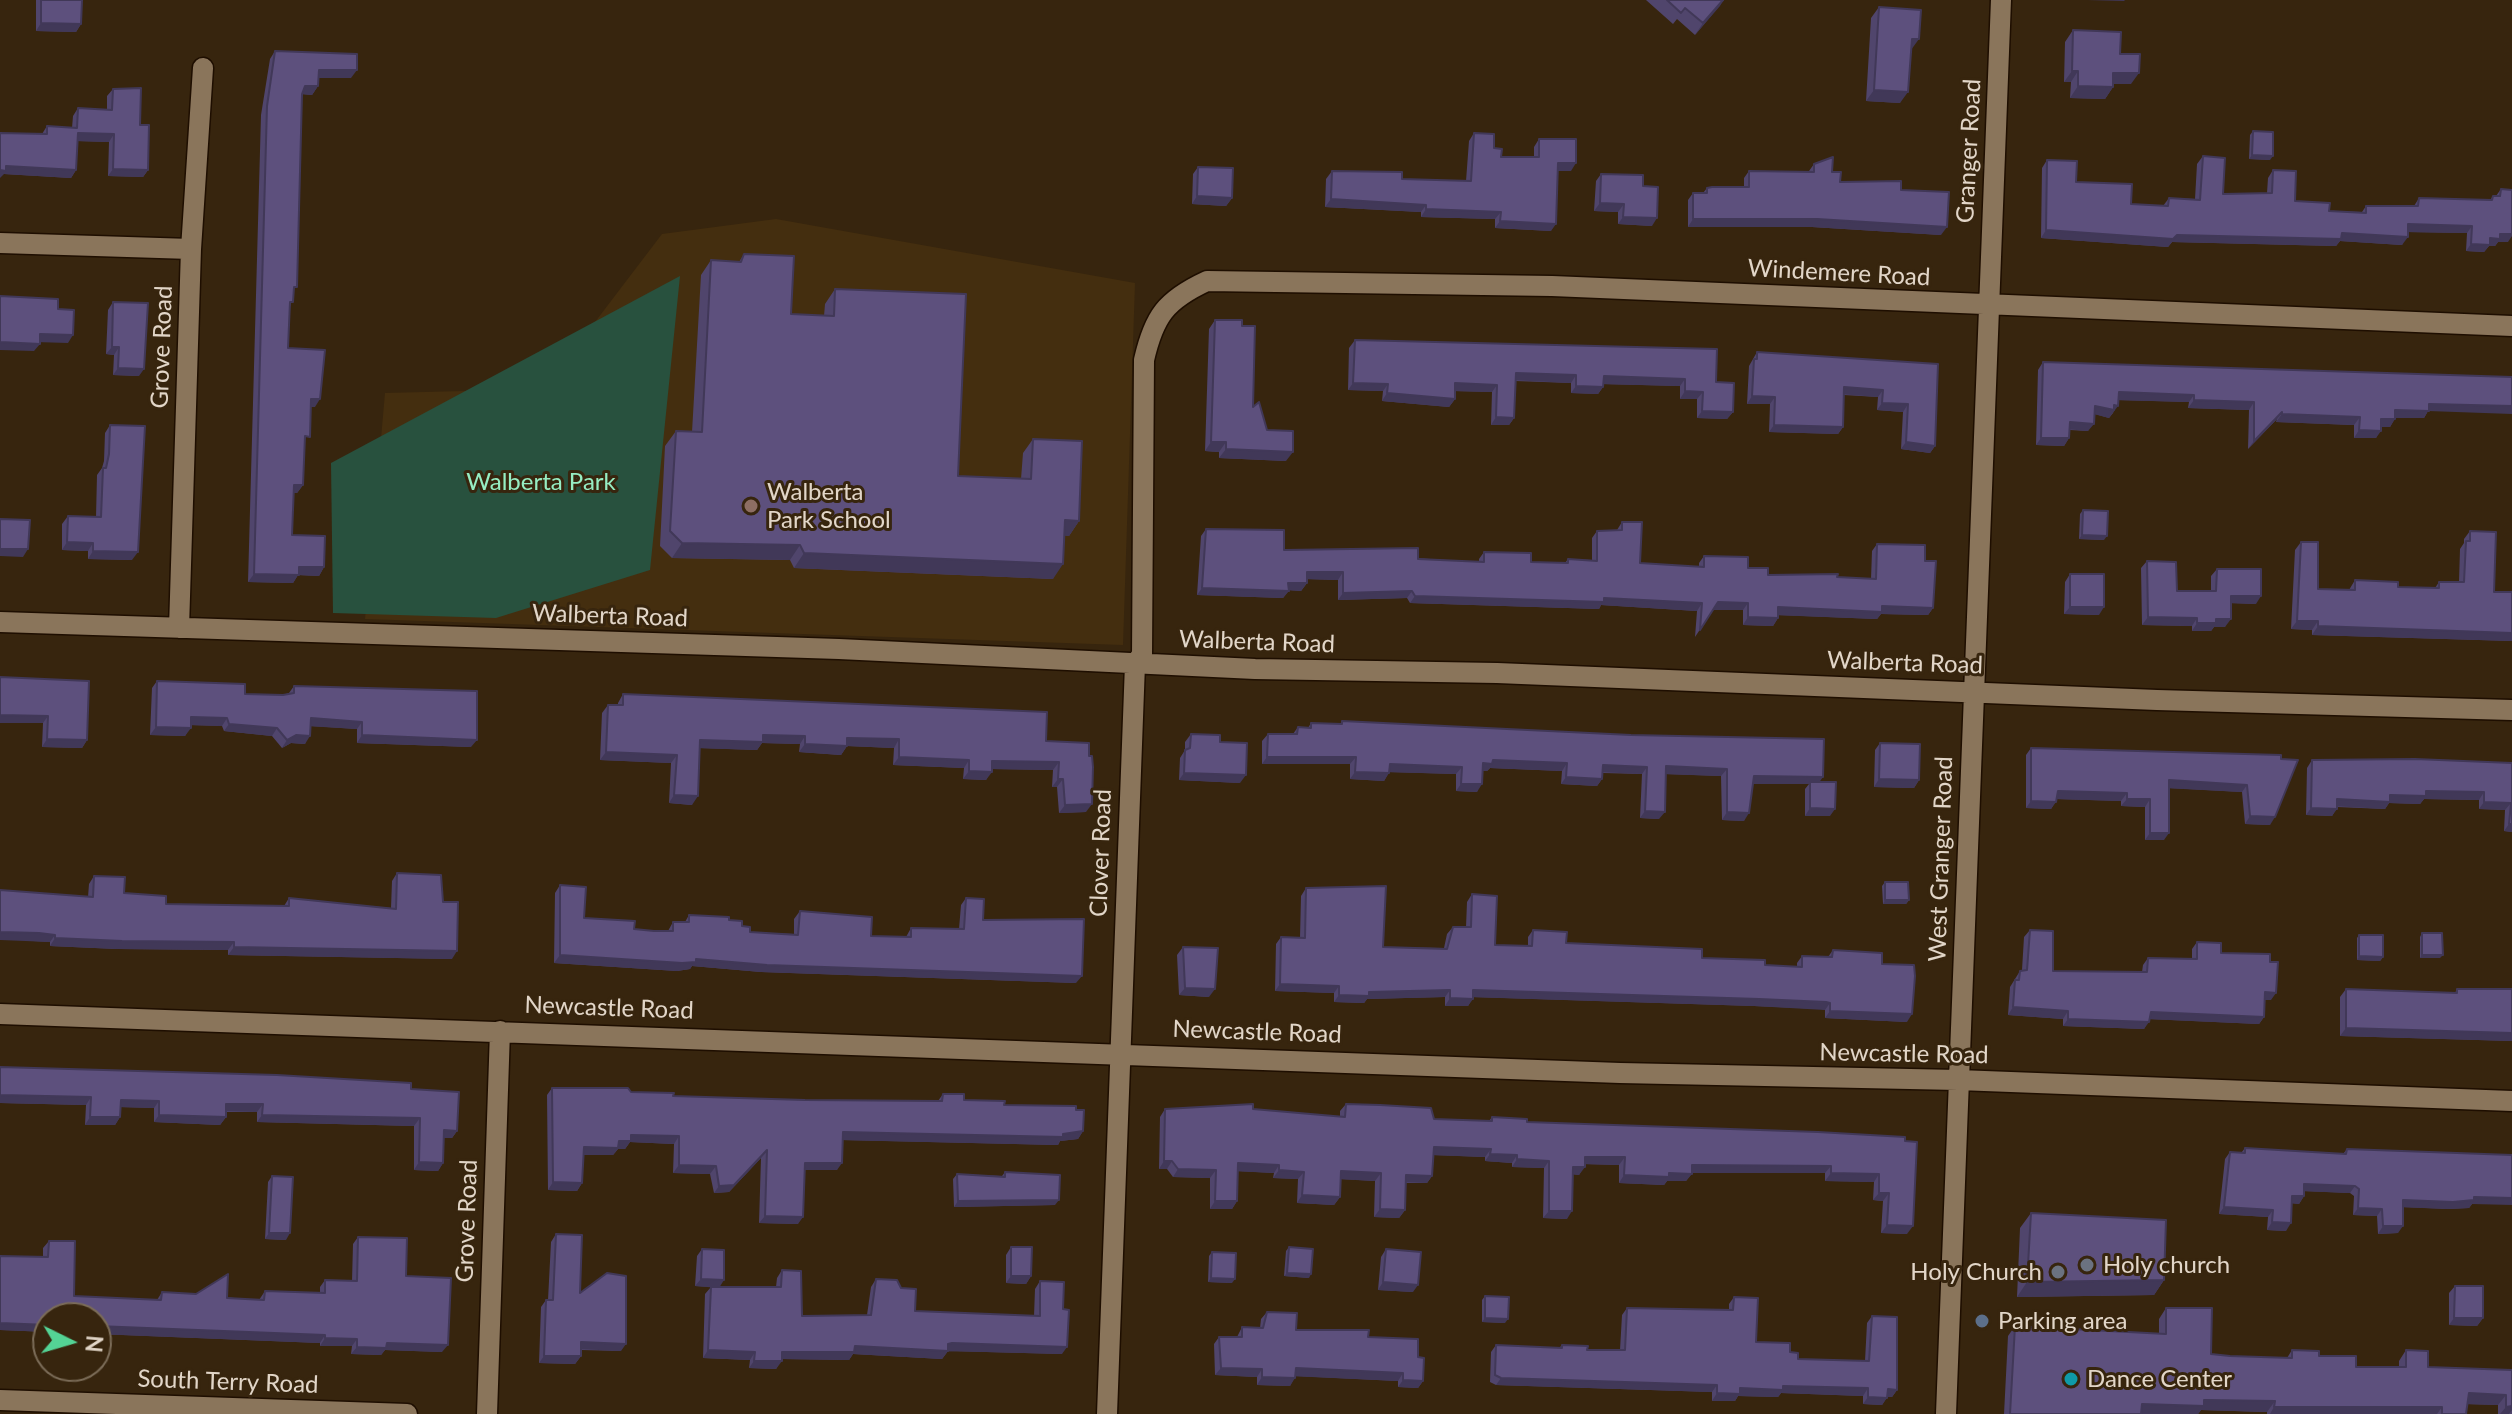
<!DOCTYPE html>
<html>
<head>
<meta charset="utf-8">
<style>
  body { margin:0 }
  #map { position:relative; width:2512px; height:1414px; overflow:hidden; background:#37250e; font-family:Lato,sans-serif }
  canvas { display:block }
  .north { position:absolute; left:32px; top:1302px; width:80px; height:80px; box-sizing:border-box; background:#37250e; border:2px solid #7b6c58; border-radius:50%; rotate:95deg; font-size:22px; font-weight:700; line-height:32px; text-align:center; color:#e2d6c8 }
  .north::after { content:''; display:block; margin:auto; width:28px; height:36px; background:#54d395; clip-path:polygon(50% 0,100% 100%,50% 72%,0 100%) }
</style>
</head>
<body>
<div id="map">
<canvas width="2512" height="1414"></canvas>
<div class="north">N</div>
</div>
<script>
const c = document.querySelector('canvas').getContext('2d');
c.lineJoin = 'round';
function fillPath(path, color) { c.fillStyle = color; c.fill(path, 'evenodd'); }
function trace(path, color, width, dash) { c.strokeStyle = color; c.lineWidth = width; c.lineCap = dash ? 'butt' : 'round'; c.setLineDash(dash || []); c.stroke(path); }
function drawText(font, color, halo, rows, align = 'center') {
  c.font = font + ' Lato,sans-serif'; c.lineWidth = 6; c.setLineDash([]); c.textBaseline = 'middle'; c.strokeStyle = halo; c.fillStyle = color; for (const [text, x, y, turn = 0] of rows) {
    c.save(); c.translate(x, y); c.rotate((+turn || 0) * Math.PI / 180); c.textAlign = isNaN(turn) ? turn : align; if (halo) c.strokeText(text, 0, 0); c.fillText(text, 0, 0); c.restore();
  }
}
fillPath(new Path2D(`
  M 776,219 L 1135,283 L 1123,645 L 365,619 L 385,393 L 544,389 L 662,234 Z`), '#442e0f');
fillPath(new Path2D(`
  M 680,276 L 650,570 L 496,618 L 333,613 L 331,463 Z`), '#28513e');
const minor = new Path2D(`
  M 0,243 L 191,249
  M 0,622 L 839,649 L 1255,669 L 1497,673 L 2157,700 L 2512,710
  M 179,628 L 191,249 L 203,68
  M 0,1014 L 1620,1073 L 1958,1080 L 2512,1101
  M 0,1400 L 407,1414
  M 487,1414 L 500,1031
  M 1107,1414 L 1135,664 L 1142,655 L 1144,360 C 1154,316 1166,300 1207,281 L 1552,286 L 2512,326
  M 1946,1414 L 2001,0`);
trace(minor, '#1e0e00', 23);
trace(minor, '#8a755b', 20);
fillPath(new Path2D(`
  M 36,0 L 82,0 L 81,24 L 76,32 L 36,31 Z
  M 1646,0 L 1724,0 L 1695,35 L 1677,19 L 1673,24 Z
  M 1879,7 L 1911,50 L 1900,103 L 1866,101 L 1871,18 Z
  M 2073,30 L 2120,54 L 2131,84 L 2113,84 L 2113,87 L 2105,99 L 2070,98 L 2071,82 L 2064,82 L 2065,42 Z
  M 275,51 L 351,78 L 318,78 L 318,86 L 312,95 L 302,94 L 294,292 L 290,307 L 288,348 L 315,407 L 311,407 L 304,445 L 303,485 L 297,493 L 293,493 L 292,535 L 324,567 L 319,576 L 298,575 L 293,583 L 248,582 L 261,115 L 270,59 Z
  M 113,89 L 140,125 L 148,170 L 143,177 L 108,176 L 109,142 L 78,141 L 76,170 L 71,178 L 4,174 L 42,134 L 47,126 L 72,128 L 73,116 L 78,108 L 107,110 L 107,96 Z
  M 2253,131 L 2270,160 L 2249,159 L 2250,135 Z
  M 1474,133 L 1494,148 L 1501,157 L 1534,157 L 1534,147 L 1539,139 L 1571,171 L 1558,171 L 1551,231 L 1495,228 L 1495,219 L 1421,217 L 1421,212 L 1325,207 L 1326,179 L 1332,171 L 1402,179 L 1466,181 L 1469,141 Z
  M 2203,156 L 2223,194 L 2267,193 L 2268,178 L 2273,170 L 2295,201 L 2329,211 L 2362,212 L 2366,206 L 2414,206 L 2419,198 L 2490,200 L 2493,196 L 2496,196 L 2501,189 L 2508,242 L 2498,242 L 2495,246 L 2489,246 L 2484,252 L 2466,251 L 2467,233 L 2408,232 L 2402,245 L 2340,241 L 2336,246 L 2172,242 L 2168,247 L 2041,238 L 2042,168 L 2047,160 L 2076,182 L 2131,204 L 2163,206 L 2169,198 L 2195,199 L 2197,164 Z
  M 1814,164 L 1832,172 L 1840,182 L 1901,190 L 1941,235 L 1812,227 L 1688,227 L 1688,200 L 1693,193 L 1703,193 L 1707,188 L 1744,187 L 1744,178 L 1749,171 L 1809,171 Z
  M 1198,167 L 1232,198 L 1226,206 L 1192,204 L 1193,174 Z
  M 1601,174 L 1643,186 L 1652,226 L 1618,224 L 1618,212 L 1594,211 L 1596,181 Z
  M 744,254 L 791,314 L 824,316 L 825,304 L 835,289 L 958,476 L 1021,479 L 1023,453 L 1033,439 L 1079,521 L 1069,536 L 1064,535 L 1053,579 L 794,568 L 790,560 L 672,558 L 660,546 L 665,446 L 676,431 L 692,432 L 701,275 L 711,260 L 739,262 Z
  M 113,302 L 139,376 L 113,375 L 114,355 L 106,354 L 108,310 Z
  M 1215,320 L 1242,326 L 1253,407 L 1286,461 L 1219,458 L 1219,452 L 1205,451 L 1209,329 Z
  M 1355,340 L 1716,382 L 1733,412 L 1727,419 L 1697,418 L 1697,399 L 1680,399 L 1680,386 L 1603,384 L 1603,387 L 1598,394 L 1571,393 L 1571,383 L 1515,381 L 1514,418 L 1509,425 L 1491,425 L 1492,392 L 1455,391 L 1455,399 L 1449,407 L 1382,401 L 1383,391 L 1348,390 L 1349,348 Z
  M 1757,352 L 1938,364 L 1935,446 L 1930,453 L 1901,449 L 1903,412 L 1877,410 L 1878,397 L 1844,395 L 1843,427 L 1838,434 L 1769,432 L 1770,404 L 1747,404 L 1749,366 Z
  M 2043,362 L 2428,411 L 2424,418 L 2395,418 L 2390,427 L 2381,427 L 2376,438 L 2354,438 L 2354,425 L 2276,422 L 2277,419 L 2248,449 L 2249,410 L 2188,408 L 2189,402 L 2118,400 L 2113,413 L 2109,418 L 2095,414 L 2088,431 L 2070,430 L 2069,438 L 2064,446 L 2036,445 L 2038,370 Z
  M 110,425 L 132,560 L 88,559 L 88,551 L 62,550 L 62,524 L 68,516 L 96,517 L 97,475 L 102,468 L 104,461 L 105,433 Z
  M 2083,510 L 2104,540 L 2079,539 L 2080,514 Z
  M 1622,522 L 1640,563 L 1699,567 L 1699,563 L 1704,556 L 1768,575 L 1871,579 L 1872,551 L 1877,544 L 1925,561 L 1933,608 L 1928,615 L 1881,614 L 1877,619 L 1778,615 L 1778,618 L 1773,626 L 1743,625 L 1743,610 L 1713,610 L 1695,637 L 1697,611 L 1601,605 L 1599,609 L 1410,603 L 1407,598 L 1338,600 L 1338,580 L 1307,579 L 1307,583 L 1301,591 L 1289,590 L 1283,598 L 1197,595 L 1201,536 L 1206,529 L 1284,550 L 1479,562 L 1479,559 L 1484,552 L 1531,562 L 1565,563 L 1568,559 L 1592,560 L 1592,538 L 1597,531 L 1617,530 Z
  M 2470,531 L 2494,592 L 2512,592 L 2512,641 L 2312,635 L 2312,630 L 2291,629 L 2295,550 L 2301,542 L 2318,589 L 2349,590 L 2355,580 L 2398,587 L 2435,588 L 2439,582 L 2459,582 L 2460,549 L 2464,543 L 2464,539 Z
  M 2147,561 L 2177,591 L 2211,591 L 2211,576 L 2217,569 L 2256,604 L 2231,603 L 2225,627 L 2214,627 L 2211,631 L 2192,631 L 2192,626 L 2142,625 L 2141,568 Z
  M 2070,574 L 2099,615 L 2064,614 L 2065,582 Z
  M 0,677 L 87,740 L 82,748 L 42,747 L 43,723 L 0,723 Z
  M 157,681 L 245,694 L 283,695 L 289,693 L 294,686 L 471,747 L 357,743 L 357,729 L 311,726 L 305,744 L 291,743 L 282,748 L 272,736 L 224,731 L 222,726 L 191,725 L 185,736 L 150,735 L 152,688 Z
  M 623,694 L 1046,741 L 1086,812 L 1059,813 L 1057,787 L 1052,787 L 1053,770 L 992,769 L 986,780 L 963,779 L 964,768 L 893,765 L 894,748 L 847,746 L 841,755 L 799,752 L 800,744 L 762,743 L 757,750 L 700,748 L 692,805 L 669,803 L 671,763 L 600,760 L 602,713 L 608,705 L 618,705 L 618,703 Z
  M 1342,721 L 1820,782 L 1830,816 L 1805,816 L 1805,789 L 1809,784 L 1753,784 L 1744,821 L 1722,820 L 1721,776 L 1666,774 L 1659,819 L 1640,818 L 1642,774 L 1603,773 L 1602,779 L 1597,786 L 1561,784 L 1562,771 L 1490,768 L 1487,771 L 1483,771 L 1477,792 L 1456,791 L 1456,774 L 1389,772 L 1384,781 L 1350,779 L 1350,764 L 1262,764 L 1262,741 L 1268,734 L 1293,734 L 1298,727 L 1308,728 L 1311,723 L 1340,724 Z
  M 1191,734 L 1240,783 L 1179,780 L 1180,758 L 1185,750 L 1185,742 Z
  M 1880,743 L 1919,780 L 1914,788 L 1874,787 L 1875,750 Z
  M 2031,748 L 2281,755 L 2270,825 L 2245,824 L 2242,792 L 2169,788 L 2164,840 L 2145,840 L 2145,807 L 2121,806 L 2121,801 L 2057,799 L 2051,809 L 2026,808 L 2026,755 Z
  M 2312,760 L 2512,763 L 2512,832 L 2504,831 L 2505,810 L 2479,809 L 2479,800 L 2424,799 L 2420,804 L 2389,803 L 2385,809 L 2337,807 L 2332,816 L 2306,815 L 2307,768 Z
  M 397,873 L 443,902 L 452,959 L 228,955 L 228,950 L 117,949 L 50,946 L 50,942 L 33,941 L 88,897 L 89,884 L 94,876 L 124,893 L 166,904 L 284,906 L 289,898 L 391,908 L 392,881 Z
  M 1885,882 L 1909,900 L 1906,904 L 1883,904 L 1882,886 Z
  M 560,885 L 584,918 L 634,929 L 654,931 L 668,931 L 673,922 L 685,922 L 689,915 L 729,920 L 742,926 L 750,932 L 794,934 L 794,919 L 800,911 L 871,936 L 906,937 L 911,928 L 959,929 L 961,905 L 966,898 L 983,920 L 1076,983 L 761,972 L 692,966 L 690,969 L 677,971 L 554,963 L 555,893 Z
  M 1306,888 L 1383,947 L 1444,948 L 1447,934 L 1453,927 L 1466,927 L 1467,902 L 1472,894 L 1495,945 L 1528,946 L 1528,937 L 1533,930 L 1566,943 L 1765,965 L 1797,967 L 1797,963 L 1802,956 L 1828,957 L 1833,950 L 1882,964 L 1907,1022 L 1825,1018 L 1825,1010 L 1821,1009 L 1754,1006 L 1473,997 L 1468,1006 L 1445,1006 L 1445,997 L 1367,999 L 1364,1003 L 1334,1002 L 1334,993 L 1275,991 L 1276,944 L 1281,937 L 1300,938 L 1301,896 Z
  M 2030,930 L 2053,971 L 2142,972 L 2143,965 L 2148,958 L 2192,959 L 2192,949 L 2197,942 L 2221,953 L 2271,1000 L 2264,1000 L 2264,1017 L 2259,1024 L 2149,1019 L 2144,1029 L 2063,1026 L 2063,1019 L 2008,1015 L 2010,987 L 2020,971 L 2022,970 L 2024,937 Z
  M 2422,933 L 2440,958 L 2420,958 L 2420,937 Z
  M 2359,935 L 2383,957 L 2380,961 L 2357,960 L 2357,938 Z
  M 1183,947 L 1209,997 L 1179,995 L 1177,955 Z
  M 2346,989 L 2455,993 L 2457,989 L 2512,989 L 2512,1041 L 2340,1036 L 2340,997 Z
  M 0,1067 L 411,1089 L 457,1131 L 452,1138 L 444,1138 L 443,1163 L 438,1171 L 414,1170 L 414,1126 L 257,1122 L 257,1112 L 226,1112 L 226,1117 L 220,1125 L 154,1122 L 154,1108 L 121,1107 L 120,1117 L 115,1125 L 85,1125 L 86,1105 L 0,1103 Z
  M 552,1088 L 631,1092 L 673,1096 L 805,1100 L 938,1101 L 943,1094 L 964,1100 L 1004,1105 L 1076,1110 L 1083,1131 L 1078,1139 L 1060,1141 L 1058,1145 L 843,1140 L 837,1170 L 805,1170 L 798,1224 L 759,1223 L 761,1158 L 729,1192 L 714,1193 L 710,1174 L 673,1173 L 674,1144 L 630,1142 L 625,1149 L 618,1149 L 613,1155 L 584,1155 L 582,1183 L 577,1191 L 548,1190 L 547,1095 Z
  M 1346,1104 L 1434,1119 L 1489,1121 L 1492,1117 L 1527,1122 L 1905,1137 L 1907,1234 L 1881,1233 L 1883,1201 L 1873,1200 L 1874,1182 L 1825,1181 L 1825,1173 L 1692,1173 L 1686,1181 L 1667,1181 L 1664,1185 L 1619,1183 L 1619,1165 L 1585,1164 L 1579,1175 L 1573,1174 L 1567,1219 L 1543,1218 L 1544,1168 L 1512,1167 L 1512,1163 L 1485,1161 L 1485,1157 L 1434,1155 L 1432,1176 L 1427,1183 L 1405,1183 L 1405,1210 L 1399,1218 L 1374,1217 L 1375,1181 L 1341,1179 L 1340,1197 L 1334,1205 L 1297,1203 L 1298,1179 L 1273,1178 L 1274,1173 L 1237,1171 L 1237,1201 L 1232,1209 L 1210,1209 L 1210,1178 L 1173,1177 L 1167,1169 L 1159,1169 L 1160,1117 L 1165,1109 L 1253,1109 L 1340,1117 L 1340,1111 Z
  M 2245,1148 L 2343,1154 L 2347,1149 L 2472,1204 L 2469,1208 L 2448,1209 L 2403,1207 L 2398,1233 L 2378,1234 L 2377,1216 L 2353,1215 L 2354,1196 L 2350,1193 L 2304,1191 L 2304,1196 L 2299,1204 L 2292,1203 L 2286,1231 L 2267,1230 L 2268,1217 L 2219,1214 L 2225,1159 L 2230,1152 L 2241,1153 Z
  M 1005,1172 L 1055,1205 L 954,1207 L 953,1179 L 957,1174 L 1002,1176 Z
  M 272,1176 L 286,1240 L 265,1239 L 268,1182 Z
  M 2031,1213 L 2164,1280 L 2154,1295 L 2017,1297 L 2020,1228 Z
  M 556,1234 L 580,1293 L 621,1351 L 581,1350 L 581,1356 L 575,1364 L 539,1363 L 541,1307 L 546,1300 L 548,1300 L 551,1242 Z
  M 358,1237 L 406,1276 L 442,1352 L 385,1350 L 381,1355 L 351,1354 L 352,1346 L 320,1346 L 320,1343 L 0,1330 L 43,1257 L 43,1248 L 49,1241 L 74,1296 L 157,1300 L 162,1292 L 259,1300 L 265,1291 L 320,1293 L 320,1287 L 325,1280 L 352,1281 L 353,1244 Z
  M 1011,1247 L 1031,1276 L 1026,1284 L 1006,1283 L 1006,1255 Z
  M 1289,1247 L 1309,1278 L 1284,1276 L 1286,1251 Z
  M 702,1249 L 720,1287 L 776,1287 L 777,1278 L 782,1270 L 802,1316 L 867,1315 L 871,1287 L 876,1279 L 901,1288 L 915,1311 L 1034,1316 L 1035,1289 L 1040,1281 L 1062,1354 L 948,1351 L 942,1359 L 853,1354 L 849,1360 L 782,1359 L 776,1369 L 749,1368 L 750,1360 L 703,1358 L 705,1294 L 711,1287 L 695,1286 L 697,1256 Z
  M 1386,1249 L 1413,1292 L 1378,1290 L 1381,1257 Z
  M 1212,1252 L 1232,1283 L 1208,1282 L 1209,1256 Z
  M 2455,1286 L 2483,1318 L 2477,1326 L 2449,1325 L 2449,1293 Z
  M 1485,1296 L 1505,1323 L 1482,1322 L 1482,1300 Z
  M 1734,1297 L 1756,1342 L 1790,1352 L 1798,1359 L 1865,1361 L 1867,1323 L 1872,1316 L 1897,1390 L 1892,1397 L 1887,1397 L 1882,1405 L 1863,1404 L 1863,1396 L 1781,1393 L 1778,1397 L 1738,1396 L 1735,1401 L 1712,1401 L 1712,1392 L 1496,1385 L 1490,1382 L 1491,1352 L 1496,1345 L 1559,1348 L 1562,1345 L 1587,1350 L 1620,1350 L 1622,1315 L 1627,1308 L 1729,1310 L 1729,1304 Z
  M 2166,1308 L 2211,1354 L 2230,1356 L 2287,1358 L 2292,1350 L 2319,1356 L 2356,1367 L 2399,1367 L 2399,1361 L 2406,1350 L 2428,1367 L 2512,1370 L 2512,1414 L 2498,1414 L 2498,1405 L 2467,1404 L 2466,1414 L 2267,1414 L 2267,1412 L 2201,1410 L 2198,1414 L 2004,1414 L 2008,1336 L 2015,1326 L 2159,1334 L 2159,1319 Z
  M 1267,1312 L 1296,1330 L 1368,1337 L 1418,1357 L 1423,1381 L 1418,1388 L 1398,1387 L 1398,1381 L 1295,1376 L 1290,1386 L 1257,1385 L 1257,1377 L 1215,1375 L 1214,1344 L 1219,1337 L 1237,1337 L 1242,1327 L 1260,1328 L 1261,1319 Z`), '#50456c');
fillPath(new Path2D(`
  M 1723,0 L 1720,6 L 1695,35 L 1703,23 Z
  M 2087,0 L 2125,0 L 2124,1 Z
  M 41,23 L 81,24 L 76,32 L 36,31 Z
  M 1912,39 L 1919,39 L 1911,50 Z
  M 319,70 L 357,70 L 351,78 L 313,78 Z
  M 2072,71 L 2078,71 L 2071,82 L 2064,82 Z
  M 2113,73 L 2139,73 L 2131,84 L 2105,84 Z
  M 305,86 L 318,86 L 312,95 L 300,94 Z
  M 2078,86 L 2113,87 L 2105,99 L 2070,98 Z
  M 1874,90 L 1908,92 L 1900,103 L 1866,101 Z
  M 78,133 L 114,134 L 109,142 L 73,141 Z
  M 2252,155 L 2273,156 L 2270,160 L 2249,159 Z
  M 1558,163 L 1576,163 L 1571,171 L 1553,171 Z
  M 6,166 L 76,170 L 71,178 L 4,174 L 0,178 L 0,170 Z
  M 113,169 L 148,170 L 143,177 L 108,176 Z
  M 1197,196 L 1232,198 L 1226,206 L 1192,204 Z
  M 1331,199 L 1426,205 L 1421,212 L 1325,207 Z
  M 1600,203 L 1624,204 L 1618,212 L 1594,211 Z
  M 1426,209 L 1501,212 L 1495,219 L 1421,217 Z
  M 1623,217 L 1657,218 L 1652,226 L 1618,224 Z
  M 1693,219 L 1817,219 L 1947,227 L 1941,235 L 1812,227 L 1688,227 Z
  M 1500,221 L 1556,224 L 1551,231 L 1495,228 Z
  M 2408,224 L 2472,226 L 2467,233 L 2403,232 Z
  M 2046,230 L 2177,235 L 2342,233 L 2408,237 L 2402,245 L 2340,241 L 2336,246 L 2172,242 L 2168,247 L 2041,238 Z
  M 2500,234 L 2512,234 L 2512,236 L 2508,242 L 2498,242 L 2495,246 L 2489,246 L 2484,252 L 2466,251 L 2471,244 L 2490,238 Z
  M 40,334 L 73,335 L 68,343 L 35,342 Z
  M 0,342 L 40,344 L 34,351 L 0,350 Z
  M 112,347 L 119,347 L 114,355 L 106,354 Z
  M 118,368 L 144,369 L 139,376 L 113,375 Z
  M 1516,373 L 1576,375 L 1571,383 L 1510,380 Z
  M 1604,376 L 1685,379 L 1680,386 L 1598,384 Z
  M 1353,383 L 1388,384 L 1383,391 L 1348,390 Z
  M 1455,383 L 1497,385 L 1492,392 L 1450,391 Z
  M 1576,386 L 1603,387 L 1598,394 L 1571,393 Z
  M 1844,387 L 1883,390 L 1878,397 L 1839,394 Z
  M 1685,391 L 1703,392 L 1697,399 L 1680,399 Z
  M 2119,392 L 2194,395 L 2189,402 L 2113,400 Z
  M 1387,393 L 1455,399 L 1449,407 L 1382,401 Z
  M 1752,396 L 1775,397 L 1770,404 L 1747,404 Z
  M 311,399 L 320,399 L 315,407 L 305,407 Z
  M 2194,400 L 2254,402 L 2249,410 L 2188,408 Z
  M 1882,403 L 1908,404 L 1903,412 L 1877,410 Z
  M 2429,404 L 2512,406 L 2512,414 L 2428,411 L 2424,418 L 2390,418 L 2395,410 Z
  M 2095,406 L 2118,406 L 2109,418 L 2090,413 Z
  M 1702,411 L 1733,412 L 1727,419 L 1697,418 Z
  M 2282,412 L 2277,419 L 2248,449 L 2254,441 Z
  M 2282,414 L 2360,417 L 2354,425 L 2276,422 Z
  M 1496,417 L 1514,418 L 1509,425 L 1491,425 Z
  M 2381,419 L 2395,419 L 2390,427 L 2376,427 Z
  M 2070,422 L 2094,424 L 2088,431 L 2065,429 Z
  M 1774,425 L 1843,427 L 1838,434 L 1769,432 Z
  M 2359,430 L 2381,431 L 2376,438 L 2354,438 Z
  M 2041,438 L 2069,438 L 2064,446 L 2036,445 Z
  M 1211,442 L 1226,442 L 1219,452 L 1205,451 Z
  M 1906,442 L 1935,446 L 1930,453 L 1901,449 Z
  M 1226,449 L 1293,452 L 1286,461 L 1219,458 Z
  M 294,485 L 303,485 L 297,493 L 288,493 Z
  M 1065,520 L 1079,521 L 1069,536 L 1055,535 Z
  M 2082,535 L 2107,536 L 2104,540 L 2079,539 Z
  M 67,542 L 93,543 L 88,551 L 62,550 Z
  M 682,543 L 800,545 L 790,560 L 672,558 Z
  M 0,549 L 28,549 L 23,557 L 0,556 Z
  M 93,551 L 138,552 L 132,560 L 88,559 Z
  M 804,553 L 1063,564 L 1053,579 L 794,568 Z
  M 299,567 L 324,567 L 319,576 L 298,575 L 293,583 L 248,582 L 254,574 Z
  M 1307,572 L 1343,572 L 1338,580 L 1301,579 Z
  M 1288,583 L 1307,583 L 1301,591 L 1284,590 L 1289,591 L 1283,598 L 1197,595 L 1202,588 Z
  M 1412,591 L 1407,598 L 1338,600 L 1343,593 Z
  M 1415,596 L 1604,598 L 1702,603 L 1697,611 L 1601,605 L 1599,609 L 1410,603 Z
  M 2231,596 L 2261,596 L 2256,604 L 2226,603 Z
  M 1718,602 L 1748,603 L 1743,610 L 1713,610 Z
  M 1882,606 L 1933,608 L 1928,615 L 1881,614 L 1877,619 L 1773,615 L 1778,607 Z
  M 2070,607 L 2104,607 L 2099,615 L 2064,614 Z
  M 1748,617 L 1778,618 L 1773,626 L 1743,625 Z
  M 2148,617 L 2197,618 L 2192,626 L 2142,625 Z
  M 2216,619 L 2231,619 L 2225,627 L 2214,627 L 2211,631 L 2192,631 L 2197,623 Z
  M 2297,621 L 2318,621 L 2312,630 L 2291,629 Z
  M 2318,626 L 2512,633 L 2512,641 L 2312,635 Z
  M 0,715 L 48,716 L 43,723 L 0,723 Z
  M 191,717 L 227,718 L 222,726 L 186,725 Z
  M 311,718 L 362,722 L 357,729 L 306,726 Z
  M 229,724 L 277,728 L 272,736 L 224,731 Z
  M 156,727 L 191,728 L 185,736 L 150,735 Z
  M 296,735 L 310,736 L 305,744 L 291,743 L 282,748 L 287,740 Z
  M 362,735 L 477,740 L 471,747 L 357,743 Z
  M 763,735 L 805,736 L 800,744 L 762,743 L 757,750 L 695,748 L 700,740 Z
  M 847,738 L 899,739 L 894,748 L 847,746 L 841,755 L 799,752 L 805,744 Z
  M 47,739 L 87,740 L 82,748 L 42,747 Z
  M 606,752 L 677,755 L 671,763 L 600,760 Z
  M 899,757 L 969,760 L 964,768 L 893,765 Z
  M 1267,757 L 1356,757 L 1350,764 L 1262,764 Z
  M 1493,760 L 1567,763 L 1562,771 L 1490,768 L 1487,771 L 1478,771 L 1483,763 Z
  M 992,761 L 1059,762 L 1053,770 L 987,769 Z
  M 1390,764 L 1462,767 L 1456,774 L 1384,772 Z
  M 1603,765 L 1647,767 L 1642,774 L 1598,772 Z
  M 1666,766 L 1727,769 L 1721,776 L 1661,774 Z
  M 969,771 L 992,772 L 986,780 L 963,779 Z
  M 1355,772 L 1389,773 L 1384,781 L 1350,779 Z
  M 1184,773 L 1246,775 L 1240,783 L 1179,780 Z
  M 1754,776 L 1823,777 L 1818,784 L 1810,782 L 1809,784 L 1749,784 Z
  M 1566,777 L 1602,779 L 1597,786 L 1561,784 Z
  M 1058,779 L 1063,779 L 1057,787 L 1052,787 Z
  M 1879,779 L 1919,780 L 1914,788 L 1874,787 Z
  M 2169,780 L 2247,785 L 2242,792 L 2164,788 Z
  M 1461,784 L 1482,784 L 1477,792 L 1456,791 Z
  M 2058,791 L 2127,793 L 2121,801 L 2053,799 Z
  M 2426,791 L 2484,792 L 2479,800 L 2424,799 L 2420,804 L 2389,803 L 2385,809 L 2332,806 L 2337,799 Z
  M 674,795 L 698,796 L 692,805 L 669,803 Z
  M 2127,799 L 2150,799 L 2145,807 L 2121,806 Z
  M 2031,801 L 2056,802 L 2051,809 L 2026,808 Z
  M 2484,802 L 2511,803 L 2505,810 L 2479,809 Z
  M 1092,804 L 1086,812 L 1059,813 L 1065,805 Z
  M 1810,808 L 1835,809 L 1830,816 L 1805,816 Z
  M 2311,808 L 2337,809 L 2332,816 L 2306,815 Z
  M 1645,811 L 1665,812 L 1659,819 L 1640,818 Z
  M 1727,812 L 1749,813 L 1744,821 L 1722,820 Z
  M 2250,816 L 2275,817 L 2270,825 L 2245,824 Z
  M 2509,824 L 2512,824 L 2512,832 L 2504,831 Z
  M 2150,833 L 2169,833 L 2164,840 L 2145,840 Z
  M 1885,900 L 1909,900 L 1906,904 L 1883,904 Z
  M 0,932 L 39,933 L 55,935 L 50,942 L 0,940 Z
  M 55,938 L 234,942 L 228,950 L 117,949 L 50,946 Z
  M 234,947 L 457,951 L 452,959 L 228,955 Z
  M 560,955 L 696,959 L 1082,976 L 1076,983 L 761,972 L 692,966 L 690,969 L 677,971 L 554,963 Z
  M 2422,955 L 2443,955 L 2440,958 L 2420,958 Z
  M 2359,956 L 2383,957 L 2380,961 L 2357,960 Z
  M 1280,984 L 1339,986 L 1334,993 L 1275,991 Z
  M 1185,988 L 1215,989 L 1209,997 L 1179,995 Z
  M 1450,990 L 1445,997 L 1367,999 L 1364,1003 L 1334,1002 L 1339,995 L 1369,992 Z
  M 1473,990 L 1759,999 L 1830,1003 L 1825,1010 L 1754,1006 L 1468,997 Z
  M 2265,992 L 2276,993 L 2271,1000 L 2260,1000 Z
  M 1450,998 L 1473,999 L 1468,1006 L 1445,1006 Z
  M 2013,1007 L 2068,1011 L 2063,1019 L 2008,1015 Z
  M 1830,1011 L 1912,1014 L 1907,1022 L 1825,1018 Z
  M 2151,1012 L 2264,1017 L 2259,1024 L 2146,1019 Z
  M 2068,1019 L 2149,1022 L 2144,1029 L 2063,1026 Z
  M 2346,1028 L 2512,1033 L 2512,1041 L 2340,1036 Z
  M 0,1095 L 91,1097 L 86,1105 L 0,1103 Z
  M 121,1100 L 159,1101 L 154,1108 L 115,1107 Z
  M 226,1104 L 263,1104 L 257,1112 L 221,1111 Z
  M 159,1115 L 226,1117 L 220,1125 L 154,1122 Z
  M 262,1115 L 420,1118 L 414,1126 L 257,1122 Z
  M 90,1117 L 120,1117 L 115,1125 L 85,1125 Z
  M 444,1130 L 457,1131 L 452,1138 L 439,1138 Z
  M 1083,1131 L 1078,1139 L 1060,1141 L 1058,1145 L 838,1140 L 843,1132 L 1063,1134 Z
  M 631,1135 L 679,1136 L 674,1144 L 630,1142 L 625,1149 L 618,1149 L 613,1155 L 579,1155 L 584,1147 L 619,1141 Z
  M 1434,1147 L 1491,1149 L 1485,1157 L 1429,1155 Z
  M 767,1150 L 761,1158 L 729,1192 L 714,1193 L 719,1186 Z
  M 1490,1154 L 1517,1155 L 1512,1163 L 1485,1161 Z
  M 1585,1157 L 1625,1157 L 1619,1165 L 1580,1164 Z
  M 1517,1159 L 1549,1161 L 1544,1168 L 1512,1167 Z
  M 1164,1161 L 1172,1161 L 1167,1169 L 1159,1169 Z
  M 419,1162 L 443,1163 L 438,1171 L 414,1170 Z
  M 805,1163 L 842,1163 L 837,1170 L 800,1170 Z
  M 1238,1163 L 1279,1165 L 1274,1173 L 1232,1171 Z
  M 679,1165 L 716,1166 L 710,1174 L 673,1173 Z
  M 1692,1165 L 1831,1166 L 1825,1173 L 1687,1173 Z
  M 1573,1167 L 1585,1167 L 1579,1175 L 1567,1174 Z
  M 1178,1169 L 1216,1170 L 1210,1178 L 1173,1177 Z
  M 1279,1170 L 1304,1172 L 1298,1179 L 1273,1178 Z
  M 1341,1171 L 1381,1173 L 1375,1181 L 1336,1179 Z
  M 1669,1173 L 1692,1174 L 1686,1181 L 1667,1181 L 1664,1185 L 1619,1183 L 1624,1175 Z
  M 1831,1173 L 1879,1174 L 1874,1182 L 1825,1181 Z
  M 1406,1175 L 1432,1176 L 1427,1183 L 1400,1182 Z
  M 553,1182 L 582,1183 L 577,1191 L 548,1190 Z
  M 2304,1184 L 2355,1186 L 2350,1193 L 2299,1191 Z
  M 1879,1193 L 1889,1193 L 1883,1201 L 1873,1200 Z
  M 1302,1195 L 1340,1197 L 1334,1205 L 1297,1203 Z
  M 2292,1196 L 2304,1196 L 2299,1204 L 2287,1203 Z
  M 2474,1197 L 2512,1198 L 2512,1205 L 2472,1204 L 2469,1208 L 2448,1209 L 2397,1207 L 2403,1200 Z
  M 1059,1200 L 1055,1205 L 954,1207 L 958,1201 Z
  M 1215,1201 L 1237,1201 L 1232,1209 L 1210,1209 Z
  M 2224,1207 L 2273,1210 L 2268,1217 L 2219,1214 Z
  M 2358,1208 L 2382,1209 L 2377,1216 L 2353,1215 Z
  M 1380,1209 L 1405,1210 L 1399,1218 L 1374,1217 Z
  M 1549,1211 L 1572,1211 L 1567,1219 L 1543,1218 Z
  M 765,1216 L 803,1217 L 798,1224 L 759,1223 Z
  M 2272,1222 L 2291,1223 L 2286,1231 L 2267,1230 Z
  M 1887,1225 L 1913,1226 L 1907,1234 L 1881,1233 Z
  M 2383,1226 L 2403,1226 L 2398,1233 L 2378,1234 Z
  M 269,1233 L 290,1233 L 286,1240 L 265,1239 Z
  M 1287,1273 L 1311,1274 L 1309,1278 L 1284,1276 Z
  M 1011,1276 L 1031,1276 L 1026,1284 L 1006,1283 Z
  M 1211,1278 L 1235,1279 L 1232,1283 L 1208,1282 Z
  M 701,1279 L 724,1280 L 719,1288 L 695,1286 Z
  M 2164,1280 L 2154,1295 L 2017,1297 L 2027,1282 Z
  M 1383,1282 L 1418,1285 L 1413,1292 L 1378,1290 Z
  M 1485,1318 L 1508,1319 L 1505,1323 L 1482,1322 Z
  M 2454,1318 L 2483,1318 L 2477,1326 L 2449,1325 Z
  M 0,1323 L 48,1325 L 48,1332 L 0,1330 Z
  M 96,1326 L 325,1335 L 320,1343 L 96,1334 Z
  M 325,1338 L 357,1339 L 352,1346 L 320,1346 Z
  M 581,1342 L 626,1344 L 621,1351 L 576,1349 Z
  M 387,1343 L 448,1345 L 442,1352 L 385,1350 L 381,1355 L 351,1354 L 357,1347 Z
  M 952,1343 L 1067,1347 L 1062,1354 L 947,1351 L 948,1351 L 942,1359 L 853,1354 L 849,1360 L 777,1359 L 782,1352 L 855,1346 Z
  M 708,1350 L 755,1352 L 750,1360 L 703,1358 Z
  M 544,1356 L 581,1356 L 575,1364 L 539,1363 Z
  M 754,1361 L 782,1361 L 776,1369 L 749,1368 Z
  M 1221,1368 L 1262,1369 L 1257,1377 L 1215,1375 Z
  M 1296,1368 L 1403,1373 L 1398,1381 L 1290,1376 Z
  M 1262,1377 L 1295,1378 L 1290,1386 L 1257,1385 Z
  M 1501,1378 L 1717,1385 L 1712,1392 L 1496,1385 Z
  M 1403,1380 L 1423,1381 L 1418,1388 L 1398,1387 Z
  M 1783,1386 L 1868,1388 L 1863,1396 L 1781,1393 L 1778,1397 L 1738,1396 L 1735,1401 L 1712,1401 L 1717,1393 L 1740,1388 Z
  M 1888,1389 L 1897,1390 L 1892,1397 L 1883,1397 Z
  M 2469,1393 L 2506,1395 L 2498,1405 L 2461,1404 Z
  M 1868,1397 L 1887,1398 L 1882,1405 L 1863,1404 Z
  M 2204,1400 L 2275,1401 L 2267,1412 L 2201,1410 L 2198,1414 L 2135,1414 L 2142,1404 Z
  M 2512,1406 L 2512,1410 L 2509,1414 L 2500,1414 L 2506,1407 Z
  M 2274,1407 L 2442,1407 L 2437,1414 L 2270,1414 Z`), '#413858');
const building = new Path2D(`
  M 41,0 L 82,0 L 81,24 L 41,23 Z
  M 1667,0 L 1723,0 L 1703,23 L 1685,8 L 1681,13 Z
  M 1879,7 L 1921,10 L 1919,39 L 1912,39 L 1908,92 L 1874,90 Z
  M 2073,30 L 2121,32 L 2120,54 L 2140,54 L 2139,73 L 2113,73 L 2113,87 L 2078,86 L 2078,71 L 2072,71 Z
  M 275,51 L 357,54 L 357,70 L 319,70 L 318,86 L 305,86 L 302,94 L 297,287 L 294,287 L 293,302 L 290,302 L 288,348 L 325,350 L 320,399 L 311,399 L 310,437 L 305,436 L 303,485 L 294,485 L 292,535 L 325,536 L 324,567 L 299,567 L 299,575 L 254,574 L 267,106 Z
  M 141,88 L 140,125 L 149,125 L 148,170 L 113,169 L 114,134 L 78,133 L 76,170 L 6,166 L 6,171 L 0,170 L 0,133 L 47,134 L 47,126 L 77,128 L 78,108 L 112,110 L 113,89 Z
  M 2253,131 L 2273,132 L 2273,156 L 2252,155 Z
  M 1474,133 L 1494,134 L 1494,148 L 1502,149 L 1501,157 L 1539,157 L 1539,139 L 1576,139 L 1576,163 L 1558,163 L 1556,224 L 1500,221 L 1501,212 L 1426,209 L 1426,205 L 1331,199 L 1332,171 L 1402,172 L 1402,179 L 1471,181 Z
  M 2203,156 L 2225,158 L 2223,194 L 2272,193 L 2273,170 L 2296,171 L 2295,201 L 2330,203 L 2329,211 L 2366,213 L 2366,206 L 2418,206 L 2419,198 L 2492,200 L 2493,196 L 2500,196 L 2501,189 L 2512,190 L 2512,234 L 2500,234 L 2500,239 L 2490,238 L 2490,245 L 2471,244 L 2472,226 L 2408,224 L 2408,237 L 2342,233 L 2341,239 L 2177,235 L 2173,239 L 2046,230 L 2047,160 L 2077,161 L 2076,182 L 2132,184 L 2131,204 L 2168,206 L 2169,198 L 2200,200 Z
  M 1833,157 L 1832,172 L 1841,172 L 1840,182 L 1901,181 L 1901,190 L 1949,192 L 1947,227 L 1817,219 L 1693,219 L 1693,193 L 1707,193 L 1707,188 L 1712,187 L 1749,187 L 1749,171 L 1814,172 L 1814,164 Z
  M 1198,167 L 1233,168 L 1232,198 L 1197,196 Z
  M 1601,174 L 1643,175 L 1643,186 L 1658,187 L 1657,218 L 1623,217 L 1624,204 L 1600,203 Z
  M 744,254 L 794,256 L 791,314 L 834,316 L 835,289 L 966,294 L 958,476 L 1031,479 L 1033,439 L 1082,441 L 1079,521 L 1065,520 L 1063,564 L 804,553 L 800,545 L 682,543 L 670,531 L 676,431 L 702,432 L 711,260 L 741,262 Z
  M 0,296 L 58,299 L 58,309 L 74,310 L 73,335 L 40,334 L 40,344 L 0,342 Z
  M 113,302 L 148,303 L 144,369 L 118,368 L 119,347 L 112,347 Z
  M 1215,320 L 1242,320 L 1242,326 L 1255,326 L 1253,407 L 1259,402 L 1267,430 L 1293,431 L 1293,452 L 1226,449 L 1226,442 L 1211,442 Z
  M 1355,340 L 1717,349 L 1716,382 L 1734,383 L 1733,412 L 1702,411 L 1703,392 L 1685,391 L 1685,379 L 1604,376 L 1603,387 L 1576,386 L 1576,375 L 1516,373 L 1514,418 L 1496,417 L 1497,385 L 1455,383 L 1455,399 L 1387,393 L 1388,384 L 1353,383 Z
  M 1757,352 L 1938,364 L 1935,446 L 1906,442 L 1908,404 L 1882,403 L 1883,390 L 1844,387 L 1843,427 L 1774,425 L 1775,397 L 1752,396 L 1754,359 L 1757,359 Z
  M 2043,362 L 2512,377 L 2512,406 L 2429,404 L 2429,411 L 2395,410 L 2395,419 L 2381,419 L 2381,431 L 2359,430 L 2360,417 L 2282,414 L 2282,412 L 2254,441 L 2254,402 L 2194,400 L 2194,395 L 2119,392 L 2118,406 L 2114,405 L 2114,410 L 2095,406 L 2094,424 L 2070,422 L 2069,438 L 2041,438 Z
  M 110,425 L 145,426 L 138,552 L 93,551 L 93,543 L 67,542 L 68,516 L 101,517 L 103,468 L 106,468 L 109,454 Z
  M 2083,510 L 2108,511 L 2107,536 L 2082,535 Z
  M 0,519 L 30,520 L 28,549 L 0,549 Z
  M 1622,522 L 1642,522 L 1640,563 L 1704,567 L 1704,556 L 1748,557 L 1748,568 L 1768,568 L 1768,575 L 1838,574 L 1837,577 L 1876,579 L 1877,544 L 1925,545 L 1925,561 L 1936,561 L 1933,608 L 1882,606 L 1882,612 L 1778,607 L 1778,618 L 1748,617 L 1748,603 L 1718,602 L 1700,630 L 1702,603 L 1604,598 L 1604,602 L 1415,596 L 1412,591 L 1343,593 L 1343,572 L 1307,572 L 1307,583 L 1288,583 L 1289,591 L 1202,588 L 1206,529 L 1284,530 L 1284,550 L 1418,548 L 1418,559 L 1484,562 L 1484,552 L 1531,553 L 1531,562 L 1568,563 L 1568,559 L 1597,561 L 1597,531 L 1622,530 Z
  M 2470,531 L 2496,532 L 2494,592 L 2512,592 L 2512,633 L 2318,626 L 2318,621 L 2297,621 L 2301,542 L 2318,542 L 2318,589 L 2355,590 L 2355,580 L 2398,582 L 2398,587 L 2439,588 L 2439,582 L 2464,582 L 2466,541 L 2470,541 Z
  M 2147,561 L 2176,562 L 2177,591 L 2216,591 L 2217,569 L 2261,569 L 2261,596 L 2231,596 L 2231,619 L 2216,619 L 2216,623 L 2197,623 L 2197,618 L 2148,617 Z
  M 2070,574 L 2104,574 L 2104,607 L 2070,607 Z
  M 0,677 L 89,681 L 87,740 L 47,739 L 48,716 L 0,715 Z
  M 157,681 L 245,684 L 245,694 L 283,695 L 294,693 L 294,686 L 477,691 L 477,740 L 362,735 L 362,722 L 311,718 L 310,736 L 296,735 L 287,740 L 277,728 L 229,724 L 227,718 L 191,717 L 191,728 L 156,727 Z
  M 623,694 L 1047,712 L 1046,741 L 1089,743 L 1089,756 L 1092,756 L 1093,767 L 1092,804 L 1065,805 L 1063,779 L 1058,779 L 1059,762 L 992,761 L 992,772 L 969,771 L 969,760 L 899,757 L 899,739 L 847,738 L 847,746 L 805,744 L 805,736 L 763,735 L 763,742 L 700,740 L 698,796 L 674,795 L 677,755 L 606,752 L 608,705 L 623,705 Z
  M 1342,721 L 1631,735 L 1824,739 L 1823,777 L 1754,776 L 1749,813 L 1727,812 L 1727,769 L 1666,766 L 1665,812 L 1645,811 L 1647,767 L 1603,765 L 1602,779 L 1566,777 L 1567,763 L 1493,760 L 1492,764 L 1483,763 L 1482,784 L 1461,784 L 1462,767 L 1390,764 L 1389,773 L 1355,772 L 1356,757 L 1267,757 L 1268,734 L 1297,734 L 1298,727 L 1311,728 L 1311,723 L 1342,724 Z
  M 1191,734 L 1220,735 L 1220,742 L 1247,743 L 1246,775 L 1184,773 L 1185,750 L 1190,748 Z
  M 1880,743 L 1920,744 L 1919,780 L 1879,779 Z
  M 2031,748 L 2281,755 L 2281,759 L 2298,760 L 2275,817 L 2250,816 L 2247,785 L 2169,780 L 2169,833 L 2150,833 L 2150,799 L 2127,799 L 2127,793 L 2058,791 L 2056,802 L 2031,801 Z
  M 2415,759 L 2512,763 L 2512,824 L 2509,824 L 2511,803 L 2484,802 L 2484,792 L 2426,791 L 2426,796 L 2390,795 L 2390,802 L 2337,799 L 2337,809 L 2311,808 L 2312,760 Z
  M 1810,782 L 1836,782 L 1835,809 L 1810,808 Z
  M 397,873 L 441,875 L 443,902 L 458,902 L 457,951 L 234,947 L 234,942 L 122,941 L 55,938 L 55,935 L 39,933 L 0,932 L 0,890 L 93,897 L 94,876 L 125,877 L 124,893 L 166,896 L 166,904 L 289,906 L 289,898 L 396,909 Z
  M 1885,882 L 1908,882 L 1909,900 L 1885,900 Z
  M 560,885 L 586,887 L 584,918 L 635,921 L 634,929 L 654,931 L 673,931 L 673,922 L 689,922 L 689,915 L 729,917 L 729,920 L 742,921 L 742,926 L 750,927 L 750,932 L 798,935 L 800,911 L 872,917 L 871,936 L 911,937 L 911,928 L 964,929 L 966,898 L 984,899 L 983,920 L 1084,919 L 1082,976 L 767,965 L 696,959 L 696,962 L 682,963 L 560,955 Z
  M 1386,886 L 1383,947 L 1447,949 L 1453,927 L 1471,927 L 1472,894 L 1497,896 L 1495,945 L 1532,946 L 1533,930 L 1567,932 L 1566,943 L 1702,949 L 1702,958 L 1765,960 L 1765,965 L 1802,967 L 1802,956 L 1832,957 L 1833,950 L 1882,953 L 1882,964 L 1914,965 L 1915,976 L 1912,1014 L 1830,1011 L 1830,1003 L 1826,1002 L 1759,999 L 1473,990 L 1473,999 L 1450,998 L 1450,990 L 1369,992 L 1369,996 L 1339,995 L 1339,986 L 1280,984 L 1281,937 L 1305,938 L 1306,888 Z
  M 2030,930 L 2053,931 L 2053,971 L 2147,972 L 2148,958 L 2197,959 L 2197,942 L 2221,943 L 2221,953 L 2270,954 L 2270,962 L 2278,962 L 2276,993 L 2265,992 L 2264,1017 L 2151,1012 L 2149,1022 L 2068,1019 L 2068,1011 L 2013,1007 L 2015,980 L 2019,980 L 2020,971 L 2027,970 Z
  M 2422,933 L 2442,933 L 2443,955 L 2422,955 Z
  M 2359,935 L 2383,935 L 2383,957 L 2359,956 Z
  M 1183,947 L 1218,948 L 1215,989 L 1185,988 Z
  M 2346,989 L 2457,993 L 2457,989 L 2512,989 L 2512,1033 L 2346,1028 Z
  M 0,1067 L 277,1075 L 411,1083 L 411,1089 L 459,1092 L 457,1131 L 444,1130 L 443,1163 L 419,1162 L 420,1118 L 262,1115 L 263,1104 L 226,1104 L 226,1117 L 159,1115 L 159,1101 L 121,1100 L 120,1117 L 90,1117 L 91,1097 L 0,1095 Z
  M 552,1088 L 628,1088 L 631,1092 L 674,1093 L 673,1096 L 805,1100 L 942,1101 L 943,1094 L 964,1094 L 964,1100 L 1005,1101 L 1004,1105 L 1076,1106 L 1076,1110 L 1084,1110 L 1083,1131 L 1063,1134 L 1063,1137 L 843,1132 L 842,1163 L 805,1163 L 803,1217 L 765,1216 L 767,1150 L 734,1185 L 719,1186 L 716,1166 L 679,1165 L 679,1136 L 631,1135 L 631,1141 L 619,1141 L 618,1148 L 584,1147 L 582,1183 L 553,1182 Z
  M 1253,1104 L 1253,1109 L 1345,1117 L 1346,1104 L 1380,1105 L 1431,1108 L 1434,1119 L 1492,1121 L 1492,1117 L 1527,1119 L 1527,1122 L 1818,1132 L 1905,1137 L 1905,1141 L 1917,1142 L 1913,1226 L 1887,1225 L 1889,1193 L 1879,1193 L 1879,1174 L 1831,1173 L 1831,1166 L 1692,1165 L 1692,1174 L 1669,1173 L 1669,1177 L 1624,1175 L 1625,1157 L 1585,1157 L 1585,1167 L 1573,1167 L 1572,1211 L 1549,1211 L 1549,1161 L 1517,1159 L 1517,1155 L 1490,1154 L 1491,1149 L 1434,1147 L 1432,1176 L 1406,1175 L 1405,1210 L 1380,1209 L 1381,1173 L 1341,1171 L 1340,1197 L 1302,1195 L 1304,1172 L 1279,1170 L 1279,1165 L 1238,1163 L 1237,1201 L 1215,1201 L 1216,1170 L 1178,1169 L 1172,1161 L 1164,1161 L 1165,1109 Z
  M 2245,1148 L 2346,1154 L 2347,1149 L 2512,1155 L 2512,1198 L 2474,1197 L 2474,1200 L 2453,1202 L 2403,1200 L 2403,1226 L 2383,1226 L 2382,1209 L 2358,1208 L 2359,1189 L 2355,1186 L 2304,1184 L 2304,1196 L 2292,1196 L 2291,1223 L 2272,1222 L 2273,1210 L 2224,1207 L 2230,1152 L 2245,1153 Z
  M 1005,1172 L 1060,1175 L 1059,1200 L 958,1201 L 957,1174 L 1005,1177 Z
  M 272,1176 L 293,1177 L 290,1233 L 269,1233 Z
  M 2031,1213 L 2166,1220 L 2164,1280 L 2027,1282 Z
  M 556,1234 L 582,1235 L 580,1293 L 607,1273 L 626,1276 L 626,1344 L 581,1342 L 581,1356 L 544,1356 L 546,1300 L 553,1300 Z
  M 358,1237 L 407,1238 L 406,1276 L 451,1278 L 448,1345 L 387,1343 L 386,1348 L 357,1347 L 357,1339 L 325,1338 L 325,1335 L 96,1326 L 96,1318 L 48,1318 L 48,1325 L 0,1323 L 0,1256 L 48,1257 L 49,1241 L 75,1241 L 74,1296 L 161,1300 L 162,1292 L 196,1294 L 228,1274 L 227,1298 L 264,1300 L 265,1291 L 325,1293 L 325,1280 L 357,1281 Z
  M 1011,1247 L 1032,1247 L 1031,1276 L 1011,1276 Z
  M 1289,1247 L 1313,1249 L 1311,1274 L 1287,1273 Z
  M 702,1249 L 724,1250 L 724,1280 L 701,1279 Z
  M 1386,1249 L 1421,1252 L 1418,1285 L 1383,1282 Z
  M 1212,1252 L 1236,1253 L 1235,1279 L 1211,1278 Z
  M 782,1270 L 801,1271 L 802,1316 L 871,1315 L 876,1279 L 897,1280 L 901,1288 L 916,1289 L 915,1311 L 1040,1316 L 1040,1281 L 1064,1282 L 1063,1309 L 1069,1310 L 1067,1347 L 952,1343 L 948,1344 L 948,1351 L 855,1346 L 854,1352 L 782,1352 L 782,1361 L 754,1361 L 755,1352 L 708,1350 L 711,1287 L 781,1287 Z
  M 2455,1286 L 2483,1286 L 2483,1318 L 2454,1318 Z
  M 1485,1296 L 1509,1297 L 1508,1319 L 1485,1318 Z
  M 1734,1297 L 1758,1298 L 1756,1342 L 1790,1343 L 1790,1352 L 1798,1353 L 1798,1359 L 1869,1361 L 1872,1316 L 1897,1317 L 1897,1390 L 1888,1389 L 1887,1398 L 1868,1397 L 1868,1388 L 1783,1386 L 1783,1390 L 1740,1388 L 1740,1394 L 1717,1393 L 1717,1385 L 1501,1378 L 1495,1375 L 1496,1345 L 1562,1348 L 1562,1345 L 1588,1346 L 1587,1350 L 1625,1350 L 1627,1308 L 1733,1310 Z
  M 2166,1308 L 2212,1308 L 2211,1354 L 2230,1356 L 2292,1358 L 2292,1350 L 2319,1351 L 2319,1356 L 2356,1356 L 2356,1367 L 2406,1367 L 2406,1350 L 2428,1351 L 2428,1367 L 2512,1370 L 2512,1406 L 2506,1407 L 2506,1395 L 2469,1393 L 2466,1414 L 2442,1414 L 2442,1407 L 2274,1407 L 2275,1401 L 2204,1400 L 2204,1406 L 2142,1404 L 2141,1414 L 2010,1414 L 2015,1326 L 2166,1334 Z
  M 1267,1312 L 1297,1313 L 1296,1330 L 1369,1330 L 1368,1337 L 1418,1339 L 1418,1357 L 1424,1358 L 1423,1381 L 1403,1380 L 1403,1373 L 1296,1368 L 1295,1378 L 1262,1377 L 1262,1369 L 1221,1368 L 1219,1337 L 1242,1337 L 1242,1327 L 1263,1328 Z`);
fillPath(building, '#5d507d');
trace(building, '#413858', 2);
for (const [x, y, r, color] of [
  [751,506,8,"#8d6e63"],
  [2087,1265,8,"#6b7280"],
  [2058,1272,8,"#6b7280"],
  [1982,1321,8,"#5c6f8a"],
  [2071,1379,8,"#0f9aa8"]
]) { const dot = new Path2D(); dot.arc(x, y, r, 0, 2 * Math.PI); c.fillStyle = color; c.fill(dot); trace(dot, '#37250e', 3); }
drawText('24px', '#e2d6c8', '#37250e', [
  ["Granger Road",1969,151,-87],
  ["Windemere Road",1839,273,3],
  ["Grove Road",162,347,-88],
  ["Walberta Road",610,616,2],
  ["Walberta Road",1257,642,2],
  ["Walberta Road",1905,663,2],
  ["Clover Road",1101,853,-88],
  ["West Granger Road",1941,859,-88],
  ["Newcastle Road",609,1008,2],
  ["Newcastle Road",1257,1032,2],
  ["Newcastle Road",1904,1054,1],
  ["Grove Road",467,1221,-88],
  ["South Terry Road",228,1382,2]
]);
drawText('24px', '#96edc3', '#37250e', [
  ["Walberta Park",541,482]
]);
drawText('24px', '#e2d6c8', '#37250e', [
  ["Walberta",767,492],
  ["Park School",767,520],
  ["Holy church",2103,1265],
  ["Holy Church",2042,1272,"right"],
  ["Parking area",1998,1321],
  ["Dance Center",2087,1379]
], 'left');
</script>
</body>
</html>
